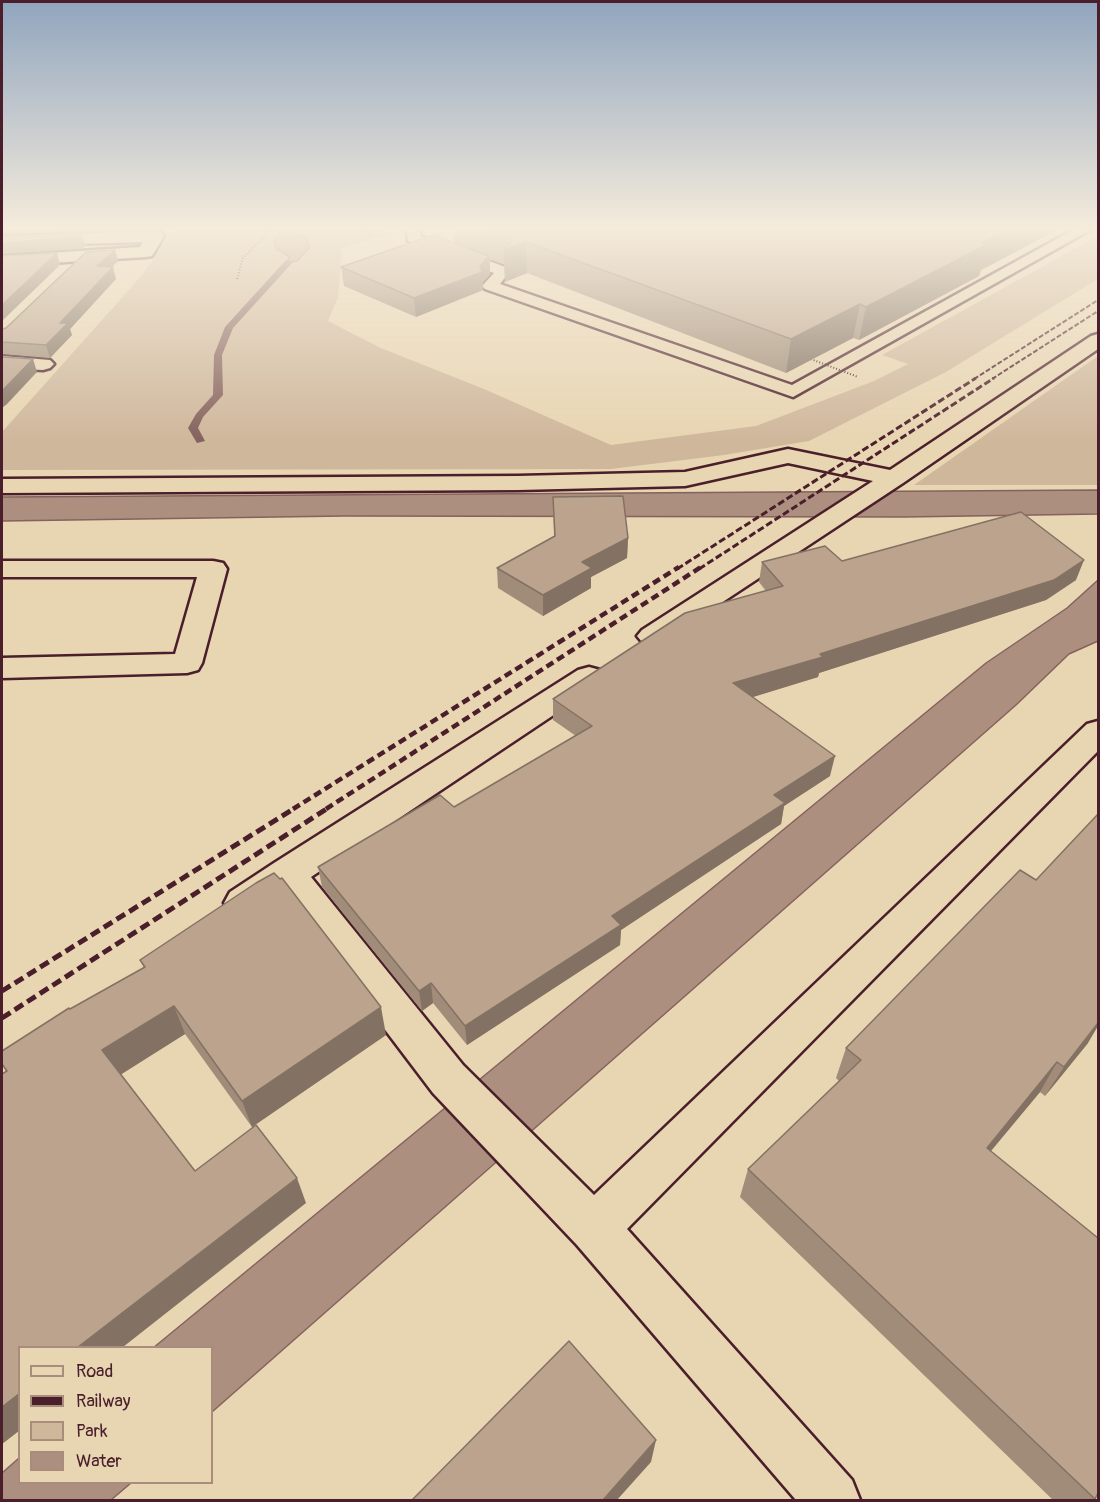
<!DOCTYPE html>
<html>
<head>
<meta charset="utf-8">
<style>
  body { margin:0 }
  #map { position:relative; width:1100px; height:1502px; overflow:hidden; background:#e8d5b2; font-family:Pangolin,sans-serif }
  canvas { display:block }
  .frame { position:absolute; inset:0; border:3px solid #4a1f2b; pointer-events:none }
  .legend { position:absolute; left:18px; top:1346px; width:195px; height:138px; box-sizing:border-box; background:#e8d5b2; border:2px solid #a98c7c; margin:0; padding:8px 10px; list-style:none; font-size:18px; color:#4a1f2b }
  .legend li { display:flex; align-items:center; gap:12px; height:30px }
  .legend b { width:30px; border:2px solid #a98c7c }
</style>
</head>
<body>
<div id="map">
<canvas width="1100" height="1502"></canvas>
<div class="frame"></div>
<ul class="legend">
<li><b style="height:8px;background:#e8d5b2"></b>Road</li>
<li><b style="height:8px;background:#4a1f2b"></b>Railway</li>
<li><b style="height:16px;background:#cfb79c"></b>Park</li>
<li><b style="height:16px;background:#ac8f7f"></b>Water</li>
</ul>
</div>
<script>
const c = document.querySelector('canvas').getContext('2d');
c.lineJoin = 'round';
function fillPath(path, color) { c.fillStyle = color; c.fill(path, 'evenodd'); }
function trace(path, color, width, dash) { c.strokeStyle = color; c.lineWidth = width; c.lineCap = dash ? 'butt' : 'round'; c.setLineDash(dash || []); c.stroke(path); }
fillPath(new Path2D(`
  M 173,230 L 380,230 L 390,234 L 342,248 L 338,297 L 328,321 L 381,348 L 484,389 L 611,445 L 756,426 L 874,381 L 908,364 L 882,355 L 1098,236 L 1098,279 L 946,372 L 809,441 L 724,455 L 611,469 L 2,470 L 2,432 L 143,274 Z
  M 1098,356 L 1098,485 L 914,485 Z`), '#cfb79c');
const water = new Path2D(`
  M 280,233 L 299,234 L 307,239 L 309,248 L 297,261 L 287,262 L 290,257 L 277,249 L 274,243 Z
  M 1098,490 L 1098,514 L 905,517 L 344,516 L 2,521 L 2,497 Z
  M 1098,580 L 1098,641 L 1069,654 L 1016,705 L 212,1412 L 212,1348 L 153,1348 L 986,663 L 1067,608 Z
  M 19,1458 L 20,1482 L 131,1483 L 111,1500 L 2,1500 L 2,1473 Z`);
fillPath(water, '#ac8f7f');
trace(water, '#85625d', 1.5);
fillPath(new Path2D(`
  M 286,260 L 293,262 L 233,328 L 222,355 L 223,395 L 203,417 L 198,428 L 205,441 L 197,443 L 188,428 L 196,414 L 213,395 L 214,355 L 225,327 Z`), '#85625d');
const lane = new Path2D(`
  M 407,230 L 421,230 L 420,236 L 508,268 L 510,271 L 500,284 L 792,385 L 1073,230 L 1090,230 L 793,397 L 485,289 L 482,286 L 494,273 L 408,241 Z`);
const street = new Path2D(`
  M 155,231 L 161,232 L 164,236 L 152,256 L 146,257 L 2,266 L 2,256 L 140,247 L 143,242 L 2,246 L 2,236 Z
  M 1098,334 L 1098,349 L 903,483 L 662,642 L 652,645 L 642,642 L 637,636 L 642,630 L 873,481 L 788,463 L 685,486 L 518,490 L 2,493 L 2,479 L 518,476 L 685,472 L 788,449 L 890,470 L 1091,336 Z
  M 2,356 L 50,360 L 54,364 L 50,368 L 43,370 L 2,368 Z
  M 2,561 L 213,561 L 223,563 L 227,569 L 202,663 L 198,670 L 187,673 L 2,678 L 2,658 L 175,654 L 197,577 L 2,577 Z
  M 589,667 L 600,670 L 604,677 L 600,684 L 311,877 L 463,1065 L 594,1195 L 1087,724 L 1098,721 L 1098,751 L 627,1229 L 852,1480 L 860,1500 L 796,1500 L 577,1245 L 433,1093 L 283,895 C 264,908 253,921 230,914 L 224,903 L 230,892 L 274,863 L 578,670 Z`);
trace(lane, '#4a1f2b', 5);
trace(street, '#4a1f2b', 5);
trace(new Path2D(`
  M 358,230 L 371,235
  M 237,279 L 243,258 L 271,230`), '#4a1f2b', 2, [1, 2]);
fillPath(lane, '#e8d5b2');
fillPath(street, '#e8d5b2');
trace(new Path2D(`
  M 974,379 L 1098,300
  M 992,379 L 1098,311`), '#4a1f2b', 2, [5, 2]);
trace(new Path2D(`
  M 677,569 L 976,378
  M 699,569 L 994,378`), '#4a1f2b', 3, [7, 3]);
trace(new Path2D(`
  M 293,809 L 679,567
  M 326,809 L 701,567`), '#4a1f2b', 4.5, [8, 4.5]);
trace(new Path2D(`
  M 2,991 L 295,808
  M 2,1018 L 328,808`), '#4a1f2b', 5, [10, 5]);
trace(new Path2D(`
  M 430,237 L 452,230
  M 808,358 L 858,377`), '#4a1f2b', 2, [1, 2]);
fillPath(new Path2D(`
  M 2,230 L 111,230 L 2,234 Z
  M 453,230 L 1057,230 L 981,270 L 979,276 L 859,340 L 853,338 L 786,373 L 527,273 L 505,282 L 504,264 L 490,259 L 490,274 L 483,282 L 483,290 L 416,317 L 344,286 L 341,267 L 454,243 Z
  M 115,250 L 118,261 L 112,267 L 116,279 L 70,329 L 72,335 L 50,358 L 2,354 L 2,329 L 6,328 Z
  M 553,497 L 628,538 L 627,558 L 591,577 L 591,588 L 543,616 L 498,588 L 497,568 L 554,536 Z
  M 842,561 L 1076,580 L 1046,600 L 819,673 L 818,677 L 753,697 L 830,776 L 784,806 L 781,824 L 621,930 L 620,945 L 467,1045 L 433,1003 L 422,1011 L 322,887 L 318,867 L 454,807 L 576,736 L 553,720 L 553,699 L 766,591 L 759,582 L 762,562 Z
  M 140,960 L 386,1035 L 252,1127 L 185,1034 L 121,1074 L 195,1171 L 306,1203 L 20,1347 L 20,1430 L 2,1444 L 2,1074 L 6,1072 L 2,1064 L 70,1009 L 144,968 Z
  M 1088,1043 L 1045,1096 L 1040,1092 L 991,1151 L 1095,1499 L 1092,1500 L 1053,1500 L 740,1197 L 748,1169 L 839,1081 L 836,1078 L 846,1048 Z`), '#a18c79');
fillPath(new Path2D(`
  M 1007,230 L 1057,230 L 981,270 L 979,276 L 859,340 L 866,307 L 982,243 Z
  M 82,235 L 86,246 L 81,249 L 2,254 L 2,243 Z
  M 526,242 L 527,273 L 505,282 L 504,250 Z
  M 115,250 L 118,261 L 101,278 L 97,266 Z
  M 57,253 L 60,265 L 2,321 L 2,305 Z
  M 489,256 L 490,274 L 483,282 L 483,290 L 416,317 L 414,298 L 480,266 Z
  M 113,267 L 116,279 L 70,329 L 72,335 L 50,358 L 46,345 L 60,323 Z
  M 860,304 L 853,338 L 786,373 L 791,339 Z
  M 33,359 L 37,372 L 7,404 L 2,408 L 2,391 Z
  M 628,538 L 627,558 L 591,577 L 591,588 L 543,616 L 543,595 L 582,562 Z
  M 1084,560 L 1076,580 L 1046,600 L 819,673 L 818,677 L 730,704 L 733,683 L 820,654 Z
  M 835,756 L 830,776 L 784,806 L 781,824 L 621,930 L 620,945 L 467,1045 L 465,1026 L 774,795 Z
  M 431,983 L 433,1003 L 422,1011 L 419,991 Z
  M 174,1006 L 185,1034 L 117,1077 L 102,1050 Z
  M 381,1007 L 386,1035 L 252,1127 L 242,1101 Z
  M 1098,1023 L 1098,1026 L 1088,1043 L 1045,1096 L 1064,1067 Z
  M 1057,1062 L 1040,1092 L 970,1176 L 987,1148 Z
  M 297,1178 L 306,1203 L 123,1347 L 78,1347 Z
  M 20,1393 L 20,1430 L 2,1444 L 2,1407 Z
  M 656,1440 L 651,1462 L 617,1500 L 603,1500 Z`), '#837263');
const building = new Path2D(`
  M 493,230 L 1007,230 L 982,243 L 988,244 L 866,307 L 860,304 L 791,339 L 526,242 L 504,250 L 512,240 L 508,235 Z
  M 82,235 L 78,237 L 2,243 L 2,237 Z
  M 433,235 L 489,256 L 480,266 L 482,272 L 414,298 L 341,267 Z
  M 115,250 L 97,266 L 113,267 L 60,323 L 68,323 L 46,345 L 2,342 L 2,329 L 6,328 L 86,252 Z
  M 57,253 L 2,305 L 2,256 Z
  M 2,357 L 33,359 L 2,391 Z
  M 623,496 L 628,538 L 582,562 L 592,568 L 543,595 L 497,568 L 555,536 L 553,497 Z
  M 1021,512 L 1084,560 L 1054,580 L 820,654 L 823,657 L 733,683 L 835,756 L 774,795 L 785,803 L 612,916 L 621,925 L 465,1026 L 431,983 L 419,991 L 318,867 L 440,795 L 454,807 L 592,726 L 553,699 L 685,613 L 783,586 L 762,562 L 825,546 L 842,561 Z
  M 1098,814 L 1098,1023 L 1064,1067 L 1057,1062 L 987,1148 L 1098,1238 L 1098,1493 L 1095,1499 L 748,1169 L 861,1060 L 846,1048 L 1020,870 L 1036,880 Z
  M 274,873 L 280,879 L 282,878 L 381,1007 L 242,1101 L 174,1006 L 102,1050 L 195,1171 L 256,1125 L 297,1178 L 78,1347 L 20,1347 L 20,1393 L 2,1407 L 2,1074 L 7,1071 L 2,1064 L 2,1051 L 69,1008 L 70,1009 L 145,967 L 140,960 L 256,883 Z
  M 569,1341 L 656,1440 L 603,1500 L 412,1500 Z`);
fillPath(building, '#bba38d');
trace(building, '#837263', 1.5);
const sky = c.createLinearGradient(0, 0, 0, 440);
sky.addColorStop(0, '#90a5be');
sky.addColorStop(0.52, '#f5ecdc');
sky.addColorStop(1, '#f5ecdc00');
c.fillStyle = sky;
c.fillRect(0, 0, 1100, 440);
</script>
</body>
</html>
